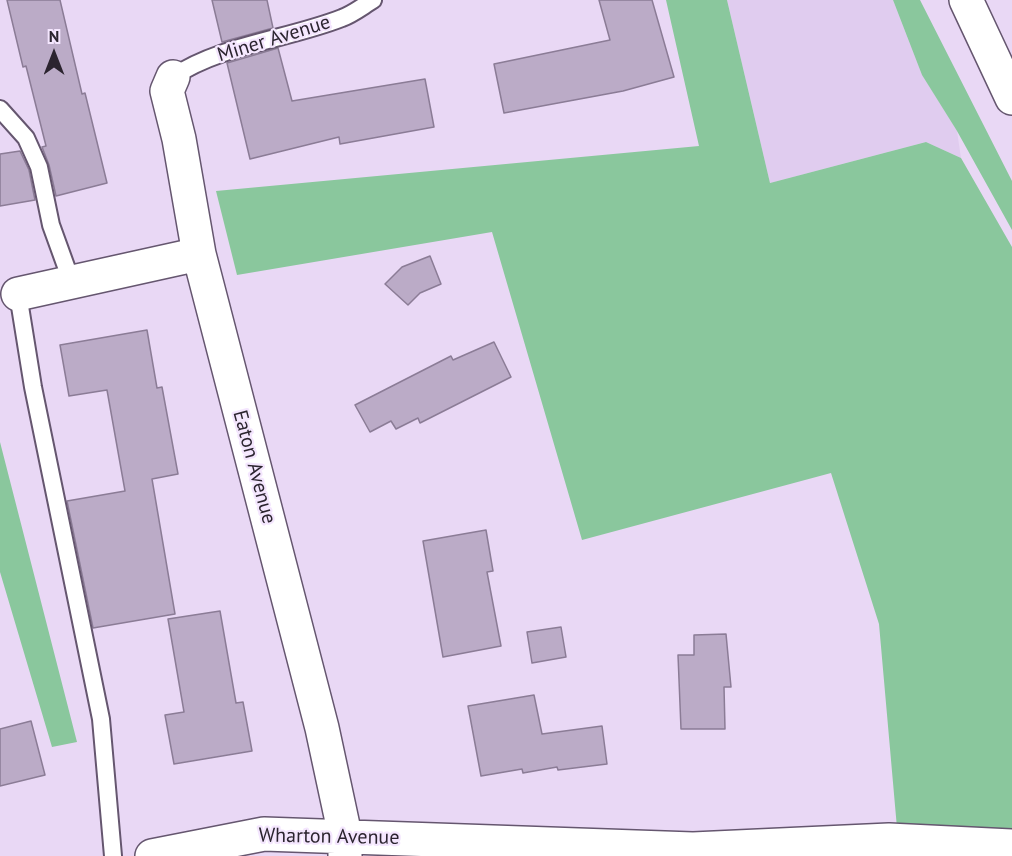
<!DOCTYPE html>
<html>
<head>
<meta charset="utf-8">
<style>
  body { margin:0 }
  #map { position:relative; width:1012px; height:856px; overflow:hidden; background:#e9d8f5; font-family:"PT Sans",sans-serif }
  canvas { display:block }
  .north { position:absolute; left:24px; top:24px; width:60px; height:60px; -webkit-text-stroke:4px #f4e6fe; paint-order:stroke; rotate:0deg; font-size:16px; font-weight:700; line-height:24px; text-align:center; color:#2b242f }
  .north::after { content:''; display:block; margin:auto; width:21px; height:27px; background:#2b242f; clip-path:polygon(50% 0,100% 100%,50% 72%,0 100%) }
</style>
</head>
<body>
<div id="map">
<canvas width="1012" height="856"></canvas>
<div class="north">N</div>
</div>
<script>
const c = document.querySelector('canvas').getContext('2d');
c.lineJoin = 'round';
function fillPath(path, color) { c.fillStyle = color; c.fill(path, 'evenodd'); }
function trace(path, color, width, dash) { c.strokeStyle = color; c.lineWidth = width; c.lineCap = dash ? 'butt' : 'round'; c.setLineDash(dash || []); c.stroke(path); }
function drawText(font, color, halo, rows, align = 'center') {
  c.font = font + ' "PT Sans",sans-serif'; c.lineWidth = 4.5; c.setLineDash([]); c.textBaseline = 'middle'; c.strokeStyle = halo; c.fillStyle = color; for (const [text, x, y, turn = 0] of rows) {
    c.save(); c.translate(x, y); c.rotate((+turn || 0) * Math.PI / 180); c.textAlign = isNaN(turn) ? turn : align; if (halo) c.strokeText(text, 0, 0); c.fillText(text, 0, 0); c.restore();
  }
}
fillPath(new Path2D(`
  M 727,0 L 893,0 L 922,75 L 957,131 L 961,158 L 926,142 L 770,183 Z`), '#e0ccef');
fillPath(new Path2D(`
  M 666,0 L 727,0 L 770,183 L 926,142 L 961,158 L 1012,247 L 1012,834 L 897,828 L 879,624 L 831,473 L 582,540 L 492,232 L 237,275 L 216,191 L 699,146 Z
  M 893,0 L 920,0 L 1012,181 L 1012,230 L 957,131 L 922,75 Z
  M 0,442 L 77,742 L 52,747 L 0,572 Z`), '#8ac79d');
const building = new Path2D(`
  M 7,0 L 60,0 L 82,94 L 85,93 L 107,183 L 56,196 L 49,165 L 42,147 L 46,146 L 26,66 L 23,67 Z
  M 212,0 L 267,0 L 273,28 L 222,42 Z
  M 599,0 L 652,0 L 674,77 L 623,91 L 504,113 L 494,64 L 610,40 Z
  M 278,48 L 292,101 L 425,79 L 434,127 L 340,144 L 339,137 L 250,159 L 227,63 Z
  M 20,151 L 29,170 L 35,200 L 0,206 L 0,154 Z
  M 430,256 L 441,284 L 420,293 L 408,305 L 385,284 L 402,267 Z
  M 147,330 L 157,388 L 162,387 L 178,474 L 152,479 L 175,614 L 93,628 L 67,501 L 125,491 L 107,390 L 69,396 L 60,345 Z
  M 494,342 L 511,377 L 420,423 L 418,418 L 396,429 L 391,421 L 370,432 L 355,405 L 451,356 L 453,360 Z
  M 486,530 L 493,571 L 487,572 L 501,646 L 443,657 L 423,541 Z
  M 220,611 L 236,703 L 243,702 L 252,751 L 174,764 L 165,715 L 184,712 L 168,619 Z
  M 561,627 L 566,657 L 532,663 L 527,632 Z
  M 726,634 L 731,687 L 724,687 L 725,729 L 681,729 L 678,655 L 694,655 L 694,635 Z
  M 534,695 L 542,734 L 602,726 L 607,764 L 558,770 L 557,767 L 523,773 L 522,769 L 481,776 L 468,706 Z
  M 31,721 L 45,775 L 0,786 L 0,729 Z`);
fillPath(building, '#bbabc7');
trace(building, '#8b7c96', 1.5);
const service = new Path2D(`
  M 173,77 C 220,45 289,39 342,18 C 353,14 363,6 373,0
  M 0,109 L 26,138 L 39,167 L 51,225 L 72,283
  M 18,294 L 33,387 L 101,719 L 113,856`);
const minor = new Path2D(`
  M 173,77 L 167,91 L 179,139 L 199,254 L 322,728 L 345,835 L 345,856
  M 18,294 L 199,254
  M 152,856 L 264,834 L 693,849 L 889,840 L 1012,846`);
const motorway = new Path2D(`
  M 966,0 L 1012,98`);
trace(service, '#65566f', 20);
trace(minor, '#65566f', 36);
trace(motorway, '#65566f', 36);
trace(service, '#fff', 16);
trace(minor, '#fff', 33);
trace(motorway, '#fff', 33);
drawText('20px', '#2b242f', '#f4e6fe', [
  ["Miner Avenue",274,39,-17],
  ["Eaton Avenue",254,467,75],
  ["Wharton Avenue",329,837,1]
]);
</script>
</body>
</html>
